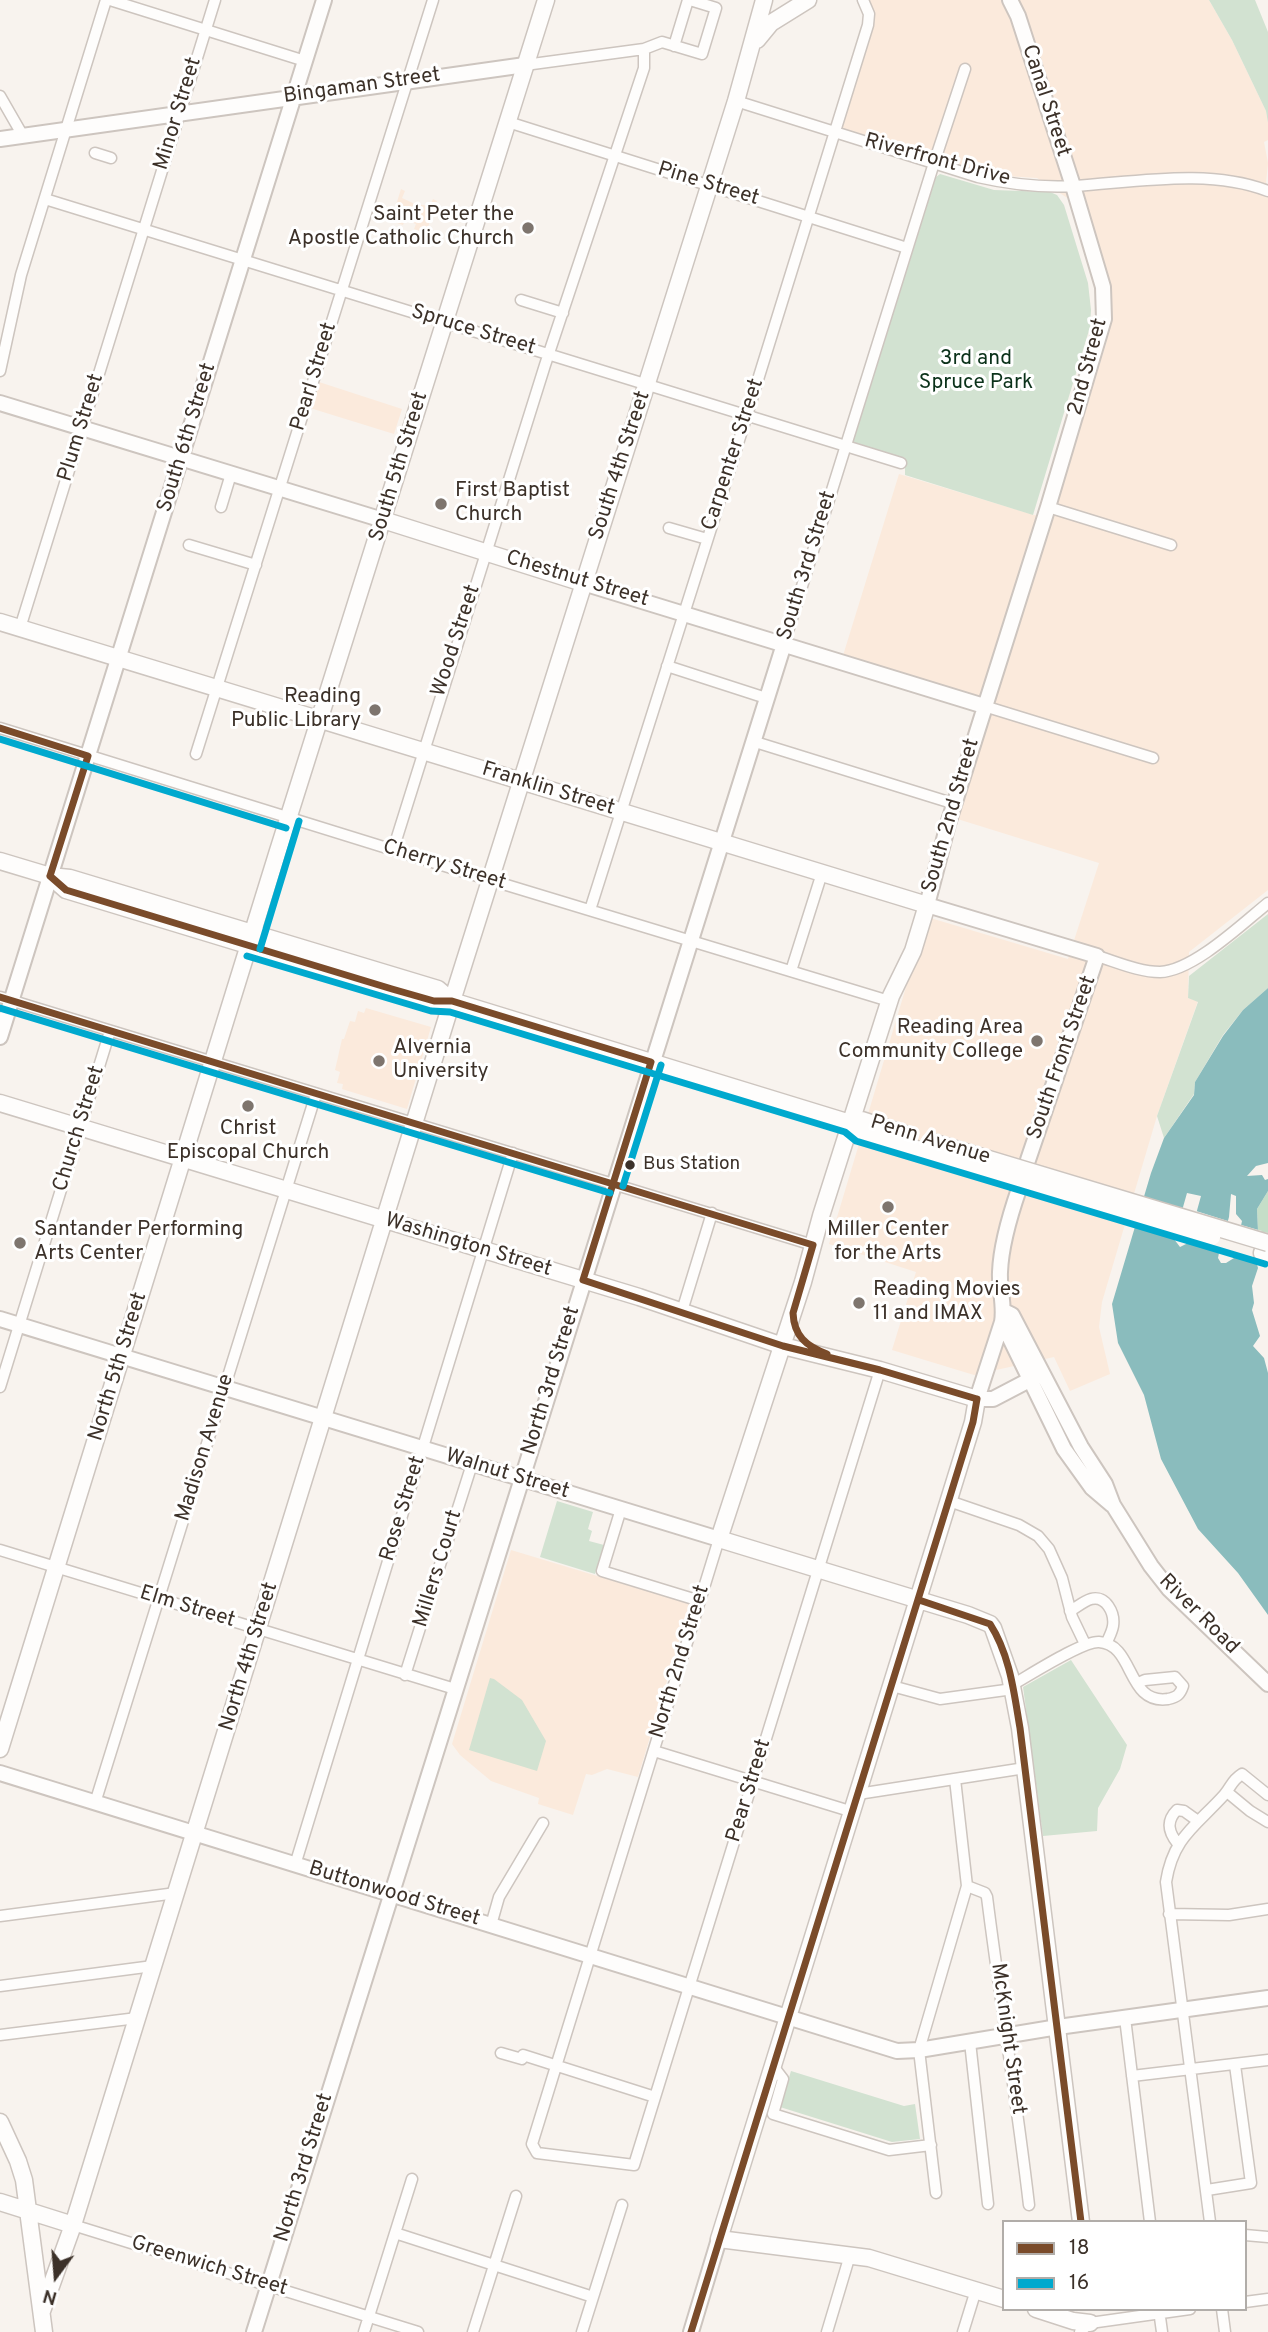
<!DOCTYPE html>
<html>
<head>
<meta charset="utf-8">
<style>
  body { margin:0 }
  #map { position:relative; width:1268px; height:2332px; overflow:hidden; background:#f8f3ee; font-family:Overpass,sans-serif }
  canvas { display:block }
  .legend { position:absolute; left:1002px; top:2220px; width:245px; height:91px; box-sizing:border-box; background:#fff; border:2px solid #b1ada9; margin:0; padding:9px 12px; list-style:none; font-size:21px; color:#3c3129 }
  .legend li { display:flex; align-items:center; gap:14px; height:35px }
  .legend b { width:35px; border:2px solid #b1ada9 }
  .north { position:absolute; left:21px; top:2241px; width:70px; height:70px; -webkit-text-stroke:5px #fff; paint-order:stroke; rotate:196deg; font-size:19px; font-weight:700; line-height:28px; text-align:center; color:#3c3129 }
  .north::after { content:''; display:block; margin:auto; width:24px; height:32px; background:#3c3129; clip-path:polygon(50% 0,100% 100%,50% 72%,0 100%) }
</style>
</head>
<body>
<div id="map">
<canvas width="1268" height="2332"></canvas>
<ul class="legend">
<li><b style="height:9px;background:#7a4b2a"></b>18</li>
<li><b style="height:9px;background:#00a9ce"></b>16</li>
</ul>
<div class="north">N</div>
</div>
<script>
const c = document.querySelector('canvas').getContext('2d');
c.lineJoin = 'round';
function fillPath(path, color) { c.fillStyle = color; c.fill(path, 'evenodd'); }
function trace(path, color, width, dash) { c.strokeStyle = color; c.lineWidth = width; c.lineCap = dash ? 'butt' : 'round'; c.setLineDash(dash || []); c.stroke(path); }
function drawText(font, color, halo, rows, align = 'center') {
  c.font = font + ' Overpass,sans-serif'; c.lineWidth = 6; c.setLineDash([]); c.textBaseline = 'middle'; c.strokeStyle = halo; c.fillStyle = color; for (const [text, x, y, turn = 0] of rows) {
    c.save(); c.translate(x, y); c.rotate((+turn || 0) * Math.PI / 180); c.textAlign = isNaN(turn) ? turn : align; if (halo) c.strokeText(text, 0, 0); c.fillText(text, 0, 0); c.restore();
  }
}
fillPath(new Path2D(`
  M 866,0 L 1209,0 L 1232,40 L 1266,111 L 1268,123 L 1268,140 L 1264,142 L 1268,163 L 1266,183 L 1268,185 L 1268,890 L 1189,952 L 1188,998 L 1198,1001 L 1157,1116 L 1102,1302 L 1099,1327 L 1110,1374 L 1070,1391 L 1054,1357 L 974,1375 L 892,1350 L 916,1272 L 829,1244 L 927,917 L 1068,959 L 1099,863 L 951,817 L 984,706 L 841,662 L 899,474 L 1051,520 L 1106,344 L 1110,315 L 1087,211 L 1037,178 L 991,175 L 842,128 L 874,16 Z
  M 401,189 L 405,191 L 402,198 L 415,204 L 430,206 L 433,199 L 437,201 L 426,233 L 414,229 L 416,224 L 405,220 L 403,225 L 391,221 Z
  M 319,382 L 402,409 L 394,434 L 310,408 Z
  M 366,1008 L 431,1027 L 407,1109 L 342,1089 L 343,1084 L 337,1083 L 340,1072 L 335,1070 L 342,1039 L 344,1039 L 350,1021 L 355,1022 L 358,1011 L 364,1013 Z
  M 511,1550 L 690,1604 L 638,1777 L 607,1769 L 592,1775 L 586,1774 L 573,1815 L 538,1804 L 539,1798 L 491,1781 L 460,1755 L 452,1744 Z`), '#fbeadc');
fillPath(new Path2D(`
  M 1209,0 L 1255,0 L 1268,32 L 1268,123 L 1266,111 L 1232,40 Z
  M 940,174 L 994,190 L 1050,192 L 1057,195 L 1064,205 L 1088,283 L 1091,310 L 1090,327 L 1033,515 L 905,475 L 905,458 L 853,442 L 936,177 Z
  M 1268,914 L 1268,988 L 1243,1010 L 1223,1035 L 1195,1082 L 1194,1094 L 1164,1138 L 1157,1116 L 1198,1002 L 1188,998 L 1189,976 Z
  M 557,1501 L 593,1512 L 588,1529 L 592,1531 L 589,1541 L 604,1545 L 595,1574 L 540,1557 Z
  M 1071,1660 L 1127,1745 L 1120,1769 L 1098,1808 L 1097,1831 L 1043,1836 L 1023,1687 Z
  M 490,1678 L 494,1679 L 522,1700 L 546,1741 L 537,1771 L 469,1750 Z
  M 791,2071 L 904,2106 L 915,2104 L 920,2139 L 892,2142 L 780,2107 Z`), '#d2e2d1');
fillPath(new Path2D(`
  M 1268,1191 L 1268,1233 L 1258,1231 L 1257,1209 Z`), '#c5dec8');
fillPath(new Path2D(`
  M 1268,988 L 1268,1163 L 1256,1166 L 1247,1176 L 1262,1175 L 1265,1180 L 1268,1179 L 1268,1191 L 1257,1209 L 1258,1231 L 1251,1243 L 1258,1268 L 1252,1286 L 1254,1303 L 1252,1310 L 1260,1336 L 1253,1346 L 1264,1358 L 1268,1373 L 1268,1615 L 1238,1573 L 1198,1529 L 1161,1459 L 1144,1395 L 1118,1343 L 1112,1304 L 1151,1173 L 1164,1138 L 1194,1095 L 1195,1082 L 1223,1036 L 1243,1010 ZM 1187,1193 L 1201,1196 L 1188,1243 L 1180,1247 L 1174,1239 ZM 1231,1194 L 1236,1196 L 1236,1214 L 1242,1221 L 1234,1258 L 1226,1263 L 1221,1263 L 1218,1258 L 1219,1253 L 1229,1217 Z`), '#8abcbd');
fillPath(new Path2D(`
  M 1193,1210 L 1231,1222 L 1222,1252 L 1184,1241 Z
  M 1238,1224 L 1262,1231 L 1255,1244 L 1261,1264 L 1231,1255 Z`), '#f8f3ee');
const street = new Path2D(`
  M 110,0 L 305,61
  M 674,46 L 688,0
  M 525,65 L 644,49 L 662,42 L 702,54 L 716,8 L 690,0
  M 0,96 L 23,136
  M 736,101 L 978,177 C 1009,184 1043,188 1075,186 C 1136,182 1210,168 1268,191
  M 508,122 L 907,248
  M 95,153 L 111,158
  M 45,199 L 901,463
  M 521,300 L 563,313
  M 0,371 L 21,275 L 106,0
  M 221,507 L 231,474
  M 1048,507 L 1171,545
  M 669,528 L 707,539
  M 189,545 L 256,565
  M 20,628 L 215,0
  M 784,644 L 934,163 L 965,69
  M 667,666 L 766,698
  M 984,706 L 1153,758
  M 0,728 L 490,880 L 889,1001
  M 752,741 L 955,804
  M 196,754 L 433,0
  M 393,850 L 545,365 L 644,68 L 644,49
  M 590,910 L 747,415 L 868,25 L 869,14 L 863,0
  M 1097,956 C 1117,962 1139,972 1160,972 C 1193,971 1242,924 1268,903
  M 791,971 L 822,873
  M 0,997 L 813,1245
  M 682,1311 L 712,1213
  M 0,1387 L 110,1031
  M 949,1501 L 1019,1525 L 1038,1536 L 1049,1549 L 1062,1578 L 1072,1617 L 1085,1644
  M 621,1509 L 602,1571 L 700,1601
  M 719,1539 L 532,2144 L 537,2153 L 634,2165 L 880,1370
  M 0,1550 L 455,1689
  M 1070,1611 C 1077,1607 1084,1601 1091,1599 C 1106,1595 1115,1613 1113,1626 C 1112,1632 1109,1637 1107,1642
  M 405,1675 L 472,1464
  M 1012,1685 C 1030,1675 1082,1641 1099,1642 C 1135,1644 1126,1705 1168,1699 C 1177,1697 1180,1695 1183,1686 L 1175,1677 L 1145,1680 L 1138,1683
  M 892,1686 L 940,1699 L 1013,1689
  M 654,1751 L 853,1812
  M 1227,1792 L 1250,1811 L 1268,1822
  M 858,1794 L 1025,1768
  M 95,1803 L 316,1094
  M 1178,1844 C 1169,1833 1165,1822 1177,1810 L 1184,1811 L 1198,1821
  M 295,1865 L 513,1153
  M 967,1886 L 985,1893 L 987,1897 C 1000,2000 1017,2102 1029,2205
  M 1169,1914 L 1229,1915 L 1268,1909
  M 0,1916 L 176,1893
  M 491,1925 L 499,1897 L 543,1823
  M 0,1986 L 153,1966
  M 1125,2018 L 1150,2222
  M 0,2035 L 137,2018
  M 970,2042 L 988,2204
  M 501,2053 L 522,2059 L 523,2055 L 655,2097
  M 773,2066 L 783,2079 L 773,2114 L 889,2150 L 931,2145
  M 1132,2076 L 1268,2060
  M 1207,2190 L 1251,2183 L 1235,2065
  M 936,2193 L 919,2050 L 967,1886 L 955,1779
  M 1210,2222 L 1166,1882 C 1173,1837 1196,1826 1224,1795 C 1232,1786 1231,1781 1242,1774 L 1268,1795
  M 73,2225 L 418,2332
  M 395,2233 L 593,2297
  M 1245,2235 L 1268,2237
  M 1245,2302 L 1268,2299
  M 1222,2309 L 1225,2332
  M 1159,2310 L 1162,2332
  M 364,2332 L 412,2179
  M 473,2332 L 516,2196
  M 582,2332 L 622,2205
  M 827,2332 L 850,2255
  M 963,2332 L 976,2290
  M 1080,2332 L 1090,2323 L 1190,2309`);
const secondary = new Path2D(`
  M 1010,0 L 1018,16 L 1073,186 L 1103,287 L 1104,319 L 1048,507 L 948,824 L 927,905 L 1097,956 L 1028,1160
  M 0,139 L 525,65
  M 0,403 L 383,520
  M 583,583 L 984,706
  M 0,1037 L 324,0
  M 1004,1311 L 1012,1315 L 1081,1447 L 1105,1484 L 1113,1505 L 1151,1566 L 1169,1589 L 1268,1684
  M 0,1319 L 719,1539
  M 1002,1322 L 1064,1449 L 1092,1488 L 1112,1505
  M 977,1399 L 1002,1322 C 1005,1305 999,1289 1000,1272 C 1001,1245 1010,1215 1019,1189
  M 977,1399 L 993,1399 L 1037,1376
  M 0,1773 L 897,2051 L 919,2050 L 1058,2027 L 1268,1998
  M 254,2332 L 784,644
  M 691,2332 L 719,2239`);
const primary = new Path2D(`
  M 757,40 L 771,23 L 808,0
  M 383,520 L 583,583
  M 0,622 L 927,905 L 913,951 L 891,996 L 821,1216 L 803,1282 L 719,1539 L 968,1615 L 990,1624 L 993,1628 L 1010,1676 L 1020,1728 L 1081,2222
  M 0,861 L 50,876 L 70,878 L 438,989 L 452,1001
  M 50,876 L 66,890 L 392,989 L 434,1001 L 452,1001 L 850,1123 L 859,1131 L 926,1152
  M 0,1103 L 639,1297 L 783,1346 L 880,1370 L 977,1399 L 973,1422 L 938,1535 L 719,2239 L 869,2258 L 1004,2299
  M 850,1123 L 862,1120 L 905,1134
  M 0,1749 L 277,854 L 546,0
  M 0,2122 L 18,2161 L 24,2180 L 44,2332
  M 0,2202 L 73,2225
  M 1036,2309 L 1073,2321 L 1090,2323
  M 42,2311 L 73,2225 L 452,1001 L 736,101 L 764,0`);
const highway = new Path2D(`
  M 1263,1253 L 1268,1255`);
trace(street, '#cdc5bf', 13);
trace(secondary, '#cdc5bf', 18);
trace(primary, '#cdc5bf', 19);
trace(highway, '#cdc5bf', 21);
trace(street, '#fefdfc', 10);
trace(secondary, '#fefdfc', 14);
trace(primary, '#fefdfc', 16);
trace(highway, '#fefdfc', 18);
const primaryBridge = new Path2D(`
  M 929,1141 L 1268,1243
  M 926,1152 L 1212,1237`);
trace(primaryBridge, '#cdc5bf', 19, []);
trace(primaryBridge, '#fefdfc', 16);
trace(new Path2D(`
  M 0,728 L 88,756
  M 50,876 L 66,890 L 392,989 L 434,1001 L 452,1001 L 651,1062
  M 50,876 L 88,756
  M 0,997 L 813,1245
  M 813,1245 L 793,1313 C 794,1336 806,1346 827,1354
  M 583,1280 L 783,1346 L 880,1370 L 977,1399
  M 583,1280 L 651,1062
  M 919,1600 L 990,1624 C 1010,1655 1014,1693 1020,1728 L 1081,2222
  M 691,2332 L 973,1422 L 977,1399`), '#7a4b2a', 7);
trace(new Path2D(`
  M 0,739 L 286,828
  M 260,949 L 299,821
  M 247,956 L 431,1011 L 450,1012 L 845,1132 L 856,1141 L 1265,1264
  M 0,1008 L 610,1193
  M 623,1186 L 661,1065`), '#00a9ce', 7);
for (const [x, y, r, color] of [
  [528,228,7,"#7e756e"],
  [441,504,7,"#7e756e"],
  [375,710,7,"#7e756e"],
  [1037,1041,7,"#7e756e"],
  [379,1061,7,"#7e756e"],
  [248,1106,7,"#7e756e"],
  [630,1165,6,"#3c3129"],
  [888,1207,7,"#7e756e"],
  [20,1243,7,"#7e756e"],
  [859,1303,7,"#7e756e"]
]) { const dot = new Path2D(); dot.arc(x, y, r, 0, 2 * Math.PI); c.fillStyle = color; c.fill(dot); trace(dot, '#fff', 2.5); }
drawText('19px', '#3c3129', '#fff', [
  ["Bus Station",643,1165]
], 'left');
drawText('21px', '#3c3129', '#fff', [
  ["Bingaman Street",362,87,-8],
  ["Canal Street",1045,101,72],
  ["Minor Street",179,114,-73],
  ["Riverfront Drive",937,161,15],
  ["Pine Street",708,185,17],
  ["Spruce Street",473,331,17],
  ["2nd Street",1089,367,-75],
  ["Pearl Street",315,377,-73],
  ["Plum Street",82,428,-73],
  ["South 6th Street",188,438,-73],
  ["Carpenter Street",734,455,-72],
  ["South 4th Street",621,466,-72],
  ["South 5th Street",400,467,-73],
  ["South 3rd Street",808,566,-73],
  ["Chestnut Street",577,580,17],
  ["Wood Street",457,641,-72],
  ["Franklin Street",548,790,17],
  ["South 2nd Street",952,816,-74],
  ["Cherry Street",444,866,17],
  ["South Front Street",1063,1058,-71],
  ["Church Street",80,1129,-73],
  ["Penn Avenue",930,1141,17],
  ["Washington Street",468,1246,17],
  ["North 5th Street",119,1367,-73],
  ["North 3rd Street",552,1381,-73],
  ["Madison Avenue",206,1448,-73],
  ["Walnut Street",507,1475,17],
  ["Rose Street",404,1509,-73],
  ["Millers Court",439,1569,-73],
  ["Elm Street",187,1608,17],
  ["River Road",1198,1615,45],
  ["North 4th Street",250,1657,-73],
  ["North 2nd Street",681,1662,-73],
  ["Pear Street",750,1791,-73],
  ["Buttonwood Street",394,1895,17],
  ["McKnight Street",1007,2039,82],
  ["North 3rd Street",305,2168,-73],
  ["Greenwich Street",209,2267,17]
]);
drawText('21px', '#3c3129', '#fff', [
  ["Saint Peter the",514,216,"right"],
  ["Apostle Catholic Church",514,240,"right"],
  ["First Baptist",455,492],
  ["Church",455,516],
  ["Reading",361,698,"right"],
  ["Public Library",361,722,"right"],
  ["Reading Area",1023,1029,"right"],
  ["Community College",1023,1053,"right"],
  ["Alvernia",393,1049],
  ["University",393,1073],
  ["Christ",248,1130,"center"],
  ["Episcopal Church",248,1154,"center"],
  ["Santander Performing",34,1231],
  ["Arts Center",34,1255],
  ["Miller Center",888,1231,"center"],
  ["for the Arts",888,1255,"center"],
  ["Reading Movies",873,1291],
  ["11 and IMAX",873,1315]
], 'left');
drawText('21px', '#0b321a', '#fff', [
  ["3rd and",976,360],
  ["Spruce Park",976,384]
]);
</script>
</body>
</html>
